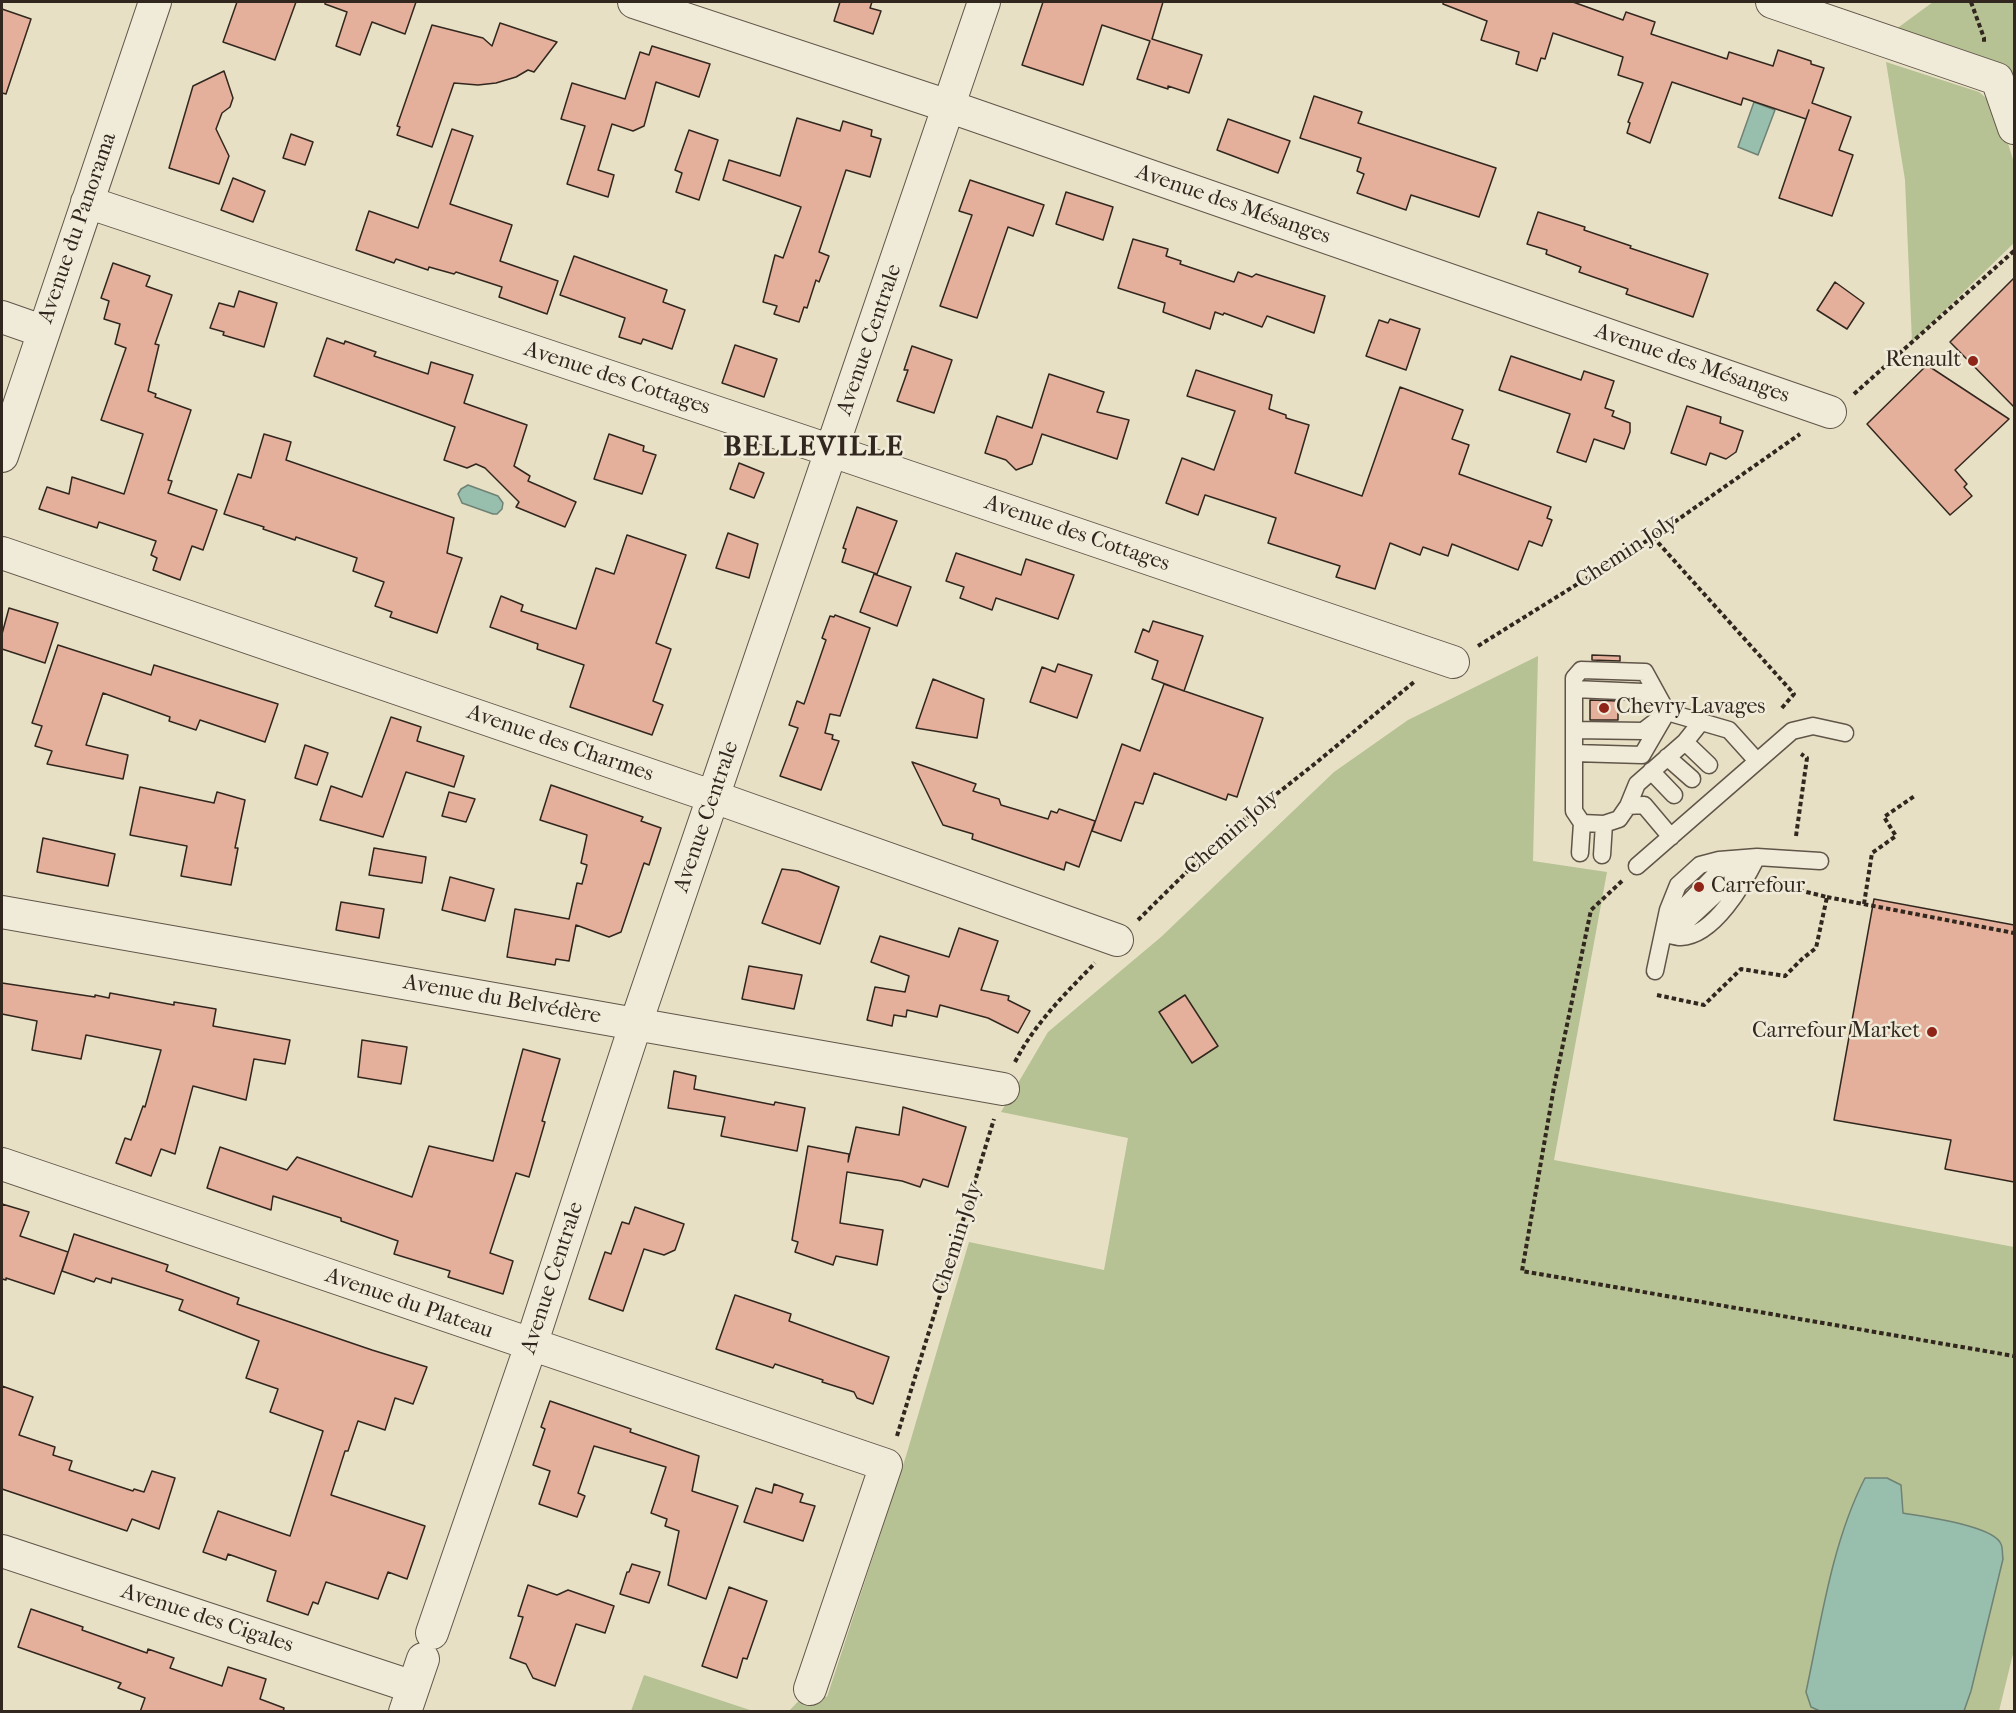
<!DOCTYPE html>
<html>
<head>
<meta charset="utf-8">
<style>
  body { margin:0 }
  #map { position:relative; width:2016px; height:1713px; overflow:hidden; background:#e8e0c5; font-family:"IM FELL French Canon",serif }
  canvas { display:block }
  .frame { position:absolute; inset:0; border:3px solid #32271e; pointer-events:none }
</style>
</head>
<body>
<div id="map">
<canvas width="2016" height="1713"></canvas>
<div class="frame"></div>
</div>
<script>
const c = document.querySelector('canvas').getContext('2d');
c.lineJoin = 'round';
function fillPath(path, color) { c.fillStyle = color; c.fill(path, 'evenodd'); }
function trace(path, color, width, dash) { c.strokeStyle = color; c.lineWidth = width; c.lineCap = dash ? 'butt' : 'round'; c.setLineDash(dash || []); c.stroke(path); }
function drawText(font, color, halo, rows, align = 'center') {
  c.font = font + ' "IM FELL French Canon",serif'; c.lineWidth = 5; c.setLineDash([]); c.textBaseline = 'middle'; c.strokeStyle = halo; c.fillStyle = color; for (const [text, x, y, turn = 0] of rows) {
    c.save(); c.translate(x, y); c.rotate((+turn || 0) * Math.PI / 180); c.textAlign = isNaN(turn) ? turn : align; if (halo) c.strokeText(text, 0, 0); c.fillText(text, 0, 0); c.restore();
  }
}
fillPath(new Path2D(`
  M 1933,2 L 2014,2 L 2014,82 L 1888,35 Z
  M 1886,62 L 1979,92 L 1997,107 L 2014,163 L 2014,243 L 1912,342 L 1905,180 Z
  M 1538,656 L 1533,861 L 1607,872 L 1554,1160 L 2014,1247 L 2014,1650 L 1999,1711 L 788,1712 L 810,1689 L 827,1697 L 906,1456 L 969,1242 L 1104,1270 L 1128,1138 L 1001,1112 L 1048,1032 L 1161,937 L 1334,772 L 1408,720 Z
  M 644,1675 L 753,1711 L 631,1711 Z`), '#b6c294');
const water = new Path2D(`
  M 1754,102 L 1775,110 L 1758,155 L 1738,147 Z
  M 468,485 L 498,496 L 503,503 L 502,509 L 497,514 L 493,514 L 462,503 L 458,494 L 461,489 Z
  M 1865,1478 L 1887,1478 L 1901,1485 L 1903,1513 C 1923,1517 1993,1525 2001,1544 C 2003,1548 2002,1554 2003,1559 L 1971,1691 L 1964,1711 L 1822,1712 L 1811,1707 L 1806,1692 C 1821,1622 1832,1542 1865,1478 Z`);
fillPath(water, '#98beae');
trace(water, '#6f8274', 1.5);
const building = new Path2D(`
  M 237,2 L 296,2 L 275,60 L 223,42 Z
  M 325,2 L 416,2 L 405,34 L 372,22 L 360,55 L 336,46 L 347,12 L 325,4 Z
  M 840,2 L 872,2 L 870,8 L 881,11 L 873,34 L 834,21 Z
  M 1043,2 L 1163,2 L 1152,39 L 1202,55 L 1189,93 L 1168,86 L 1168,89 L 1137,79 L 1150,41 L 1102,25 L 1083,85 L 1022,65 Z
  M 1443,2 L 1573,2 L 1623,20 L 1626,12 L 1655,22 L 1651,34 L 1727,59 L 1729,52 L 1773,66 L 1778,50 L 1811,61 L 1811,64 L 1824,68 L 1812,103 L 1851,117 L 1839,150 L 1853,155 L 1832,216 L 1779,198 L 1809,110 L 1806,119 L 1743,98 L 1741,105 L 1672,82 L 1650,143 L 1627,133 L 1630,123 L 1628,122 L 1643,83 L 1618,75 L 1623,57 L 1553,33 L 1545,59 L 1541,58 L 1537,71 L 1516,64 L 1519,52 L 1481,40 L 1487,21 L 1443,4 Z
  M 2,9 L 31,19 L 6,94 L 2,93 Z
  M 500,23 L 557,42 L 534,72 L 528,70 L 516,77 L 496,83 L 478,85 L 454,83 L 432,147 L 397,135 L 400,127 L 397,126 L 432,25 L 483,38 L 492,46 Z
  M 652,46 L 710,64 L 699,97 L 656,82 L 644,126 L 633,131 L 612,124 L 598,170 L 614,175 L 608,197 L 567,184 L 585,126 L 561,119 L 572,83 L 625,99 L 640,52 L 649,55 Z
  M 224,71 L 233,98 L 230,107 L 222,113 L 216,129 L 229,156 L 219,184 L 169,168 L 193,86 Z
  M 1314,96 L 1362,112 L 1358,123 L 1496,168 L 1479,217 L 1411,195 L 1406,210 L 1357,193 L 1364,174 L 1357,171 L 1361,158 L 1300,138 Z
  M 797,118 L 840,131 L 843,121 L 872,130 L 871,136 L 881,139 L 870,177 L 846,170 L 819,252 L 829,256 L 819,282 L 816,280 L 807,308 L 804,307 L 799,322 L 774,314 L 777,306 L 763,302 L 775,255 L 783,258 L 801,207 L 723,180 L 729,160 L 780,176 Z
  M 1228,119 L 1290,141 L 1278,173 L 1217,150 Z
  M 452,129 L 473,136 L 450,204 L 512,225 L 500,261 L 558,281 L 547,314 L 499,297 L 502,287 L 456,272 L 454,274 L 429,267 L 428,270 L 396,259 L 394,263 L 356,250 L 369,211 L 418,228 Z
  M 689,130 L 718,140 L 699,200 L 676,192 L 682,173 L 675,170 Z
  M 291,134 L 313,142 L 305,165 L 283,158 Z
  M 233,178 L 265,191 L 253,222 L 221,210 Z
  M 970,180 L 1044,205 L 1033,236 L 1008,227 L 977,318 L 940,306 L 972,215 L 959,211 Z
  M 1066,192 L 1113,207 L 1103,240 L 1056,224 Z
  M 1538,212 L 1585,227 L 1584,230 L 1631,246 L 1630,248 L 1708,274 L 1693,317 L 1626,294 L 1628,289 L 1579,272 L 1581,267 L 1546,254 L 1547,250 L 1527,244 Z
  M 1133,239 L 1168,249 L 1166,256 L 1181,261 L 1180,264 L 1234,282 L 1238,272 L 1252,277 L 1256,274 L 1325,296 L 1314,333 L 1267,316 L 1262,327 L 1224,313 L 1223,315 L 1215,312 L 1210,329 L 1163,312 L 1165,303 L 1118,288 Z
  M 574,256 L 667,290 L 663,302 L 685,310 L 672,349 L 643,339 L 641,344 L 619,337 L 625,318 L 560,295 Z
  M 113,263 L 150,276 L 146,286 L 172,295 L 155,344 L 159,345 L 148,391 L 156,394 L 155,397 L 191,410 L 168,480 L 172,481 L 168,493 L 217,510 L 203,550 L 192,546 L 180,580 L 153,570 L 157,558 L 151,555 L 156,541 L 99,522 L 97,528 L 39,509 L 47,487 L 69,494 L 72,477 L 124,494 L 143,434 L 101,420 L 126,348 L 115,344 L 120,324 L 104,319 L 109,301 L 101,298 Z
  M 2014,278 L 2014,407 L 1950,342 Z
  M 1835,282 L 1864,303 L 1847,329 L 1817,310 Z
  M 239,291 L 277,303 L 264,347 L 223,335 L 224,332 L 210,328 L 219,303 L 234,307 Z
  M 1390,319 L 1420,329 L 1406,370 L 1366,356 L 1379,320 L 1388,323 Z
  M 327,338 L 344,344 L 345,341 L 376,352 L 374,356 L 428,374 L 431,362 L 473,375 L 464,403 L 527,425 L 514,466 L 530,476 L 528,481 L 576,502 L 565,527 L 516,507 L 519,502 L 485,468 L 476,464 L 467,468 L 444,460 L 455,427 L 314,376 Z
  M 735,345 L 777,359 L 764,397 L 722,383 Z
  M 912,346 L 952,360 L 934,413 L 897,401 L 908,370 L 904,370 Z
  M 1511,356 L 1581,380 L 1584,371 L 1614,381 L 1605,408 L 1614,411 L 1612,416 L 1630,423 L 1630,432 L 1624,449 L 1594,439 L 1586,462 L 1557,452 L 1570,414 L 1499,390 Z
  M 1927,365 L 2009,419 L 1955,470 L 1967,484 L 1964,487 L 1972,496 L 1950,515 L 1867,424 Z
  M 1196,370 L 1272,395 L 1269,409 L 1286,415 L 1286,418 L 1309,425 L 1295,473 L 1362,496 L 1400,387 L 1463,410 L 1452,439 L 1469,445 L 1459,474 L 1551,507 L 1547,518 L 1552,520 L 1542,546 L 1529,541 L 1518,570 L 1452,544 L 1448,556 L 1423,547 L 1420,555 L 1390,543 L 1375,589 L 1336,577 L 1340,566 L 1268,543 L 1276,518 L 1205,495 L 1198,515 L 1166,503 L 1182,458 L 1214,470 L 1235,411 L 1187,396 Z
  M 1049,374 L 1104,392 L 1097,412 L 1129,420 L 1117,459 L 1042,434 L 1032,464 L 1016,470 L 1006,460 L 985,453 L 997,416 L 1032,428 Z
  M 1687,406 L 1721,417 L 1720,423 L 1743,431 L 1736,452 L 1726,459 L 1710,453 L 1706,465 L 1671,453 Z
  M 264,434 L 291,442 L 286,460 L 454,518 L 447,553 L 462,558 L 437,633 L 390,617 L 392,612 L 375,606 L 384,582 L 353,571 L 357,558 L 296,537 L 295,540 L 263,529 L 264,527 L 224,514 L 238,474 L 251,478 Z
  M 609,434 L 644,446 L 643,451 L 656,455 L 642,494 L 594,479 Z
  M 739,463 L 764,473 L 754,498 L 730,489 Z
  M 857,507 L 897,521 L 877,574 L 842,562 L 846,549 L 843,548 Z
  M 728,533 L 758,544 L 749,578 L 716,568 Z
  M 627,535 L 686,555 L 656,643 L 671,649 L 653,701 L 663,705 L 652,735 L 570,707 L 584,665 L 537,649 L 538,644 L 490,627 L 501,596 L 523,605 L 521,611 L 576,629 L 596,568 L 614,574 Z
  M 956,553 L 1021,575 L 1026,559 L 1074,575 L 1058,619 L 996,598 L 992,610 L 960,598 L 964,587 L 946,581 Z
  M 874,574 L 911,587 L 897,626 L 860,612 Z
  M 9,608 L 58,623 L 45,663 L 2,649 L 2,634 Z
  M 835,615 L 870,628 L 840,716 L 830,714 L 825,733 L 833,735 L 832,739 L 839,741 L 821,790 L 780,776 L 798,728 L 789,725 L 797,701 L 804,704 L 826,640 L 822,638 L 830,616 L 834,617 Z
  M 1153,621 L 1203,636 L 1184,691 L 1152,679 L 1158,661 L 1135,652 L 1143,629 L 1149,632 Z
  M 58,645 L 151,675 L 154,665 L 278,704 L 265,742 L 200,720 L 196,730 L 169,721 L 170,717 L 103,693 L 86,745 L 128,755 L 123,779 L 47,764 L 52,751 L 35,746 L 42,726 L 32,723 Z
  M 1592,655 L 1620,656 L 1620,661 L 1592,660 Z
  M 1058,664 L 1092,675 L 1077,718 L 1030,702 L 1042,667 L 1055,672 Z
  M 933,679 L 984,699 L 977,738 L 916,728 Z
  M 1164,684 L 1263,718 L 1237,797 L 1228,794 L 1226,800 L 1154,773 L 1143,804 L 1135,802 L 1121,841 L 1092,831 L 1122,744 L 1140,751 Z
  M 1590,700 L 1618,701 L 1618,720 L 1590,720 Z
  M 391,717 L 421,727 L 417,741 L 464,756 L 454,787 L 406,772 L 383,837 L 320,820 L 331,786 L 362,797 Z
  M 305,745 L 328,753 L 317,785 L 295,778 Z
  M 912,762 L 976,784 L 973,791 L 999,799 L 1001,805 L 1048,819 L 1051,811 L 1057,813 L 1059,809 L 1095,821 L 1079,867 L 1066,862 L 1064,870 L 972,839 L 973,834 L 943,825 Z
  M 551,785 L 643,817 L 641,821 L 661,828 L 649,865 L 644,863 L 621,932 L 609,937 L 576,925 L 569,961 L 556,959 L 555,965 L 507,957 L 515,909 L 569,919 L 577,883 L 582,884 L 587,865 L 581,863 L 587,835 L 540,820 Z
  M 140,787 L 214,803 L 217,792 L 245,800 L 235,848 L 238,848 L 231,885 L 181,876 L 187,846 L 130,835 Z
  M 449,792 L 475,799 L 466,822 L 442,816 Z
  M 43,838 L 115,854 L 108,886 L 37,872 Z
  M 374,848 L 426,857 L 422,883 L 369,875 Z
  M 782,869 L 798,871 L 839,887 L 820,944 L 762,923 Z
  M 450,877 L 494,889 L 485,921 L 442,910 Z
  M 1874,899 L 2014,925 L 2014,1182 L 1945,1169 L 1951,1140 L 1834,1120 Z
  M 341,902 L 384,909 L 379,938 L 336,930 Z
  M 959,928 L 998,941 L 981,990 L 1009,996 L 1008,1000 L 1030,1011 L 1018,1033 L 988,1018 L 940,1005 L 937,1017 L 907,1010 L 906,1017 L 894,1015 L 892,1026 L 867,1020 L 875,987 L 905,992 L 909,976 L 871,962 L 880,936 L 949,957 Z
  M 749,966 L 802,975 L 794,1009 L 742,999 Z
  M 2,983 L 95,997 L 95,995 L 109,998 L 110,993 L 174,1005 L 174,1002 L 216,1009 L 213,1026 L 290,1040 L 285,1064 L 254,1059 L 246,1100 L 193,1086 L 175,1154 L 161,1149 L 151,1176 L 116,1163 L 125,1138 L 131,1140 L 143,1106 L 145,1107 L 161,1050 L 86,1035 L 81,1059 L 32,1050 L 37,1021 L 2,1014 Z
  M 1185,995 L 1218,1046 L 1192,1063 L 1159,1012 Z
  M 362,1040 L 407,1047 L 401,1084 L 358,1077 Z
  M 523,1049 L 560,1059 L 542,1121 L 545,1122 L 529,1177 L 516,1173 L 490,1253 L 513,1261 L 503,1294 L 448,1277 L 450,1271 L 394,1254 L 398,1241 L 341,1221 L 341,1218 L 273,1196 L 271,1210 L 207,1188 L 220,1147 L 287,1170 L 297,1157 L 412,1197 L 429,1146 L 493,1161 Z
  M 674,1071 L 696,1076 L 694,1089 L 774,1105 L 775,1102 L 805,1108 L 797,1151 L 721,1136 L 725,1117 L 668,1108 Z
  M 903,1107 L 966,1127 L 948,1187 L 923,1179 L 920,1187 L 902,1181 L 847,1172 L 840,1223 L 883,1230 L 877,1265 L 836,1256 L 833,1265 L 795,1252 L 798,1242 L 792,1240 L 808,1146 L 849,1154 L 848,1162 L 856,1127 L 899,1135 Z
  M 2,1204 L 29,1212 L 20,1236 L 68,1252 L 54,1294 L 6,1278 L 6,1280 L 2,1279 Z
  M 635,1207 L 684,1224 L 675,1250 L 664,1255 L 644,1249 L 623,1311 L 589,1299 L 605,1252 L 611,1254 L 622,1222 L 629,1224 Z
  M 74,1234 L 168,1265 L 166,1271 L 239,1298 L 237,1304 L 372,1350 L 427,1367 L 413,1404 L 395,1398 L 385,1430 L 358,1421 L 348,1451 L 345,1451 L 331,1495 L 425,1526 L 407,1579 L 388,1572 L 378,1599 L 326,1582 L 318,1604 L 313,1602 L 308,1615 L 267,1601 L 276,1571 L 228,1554 L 226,1560 L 203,1552 L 218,1511 L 290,1536 L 323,1431 L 270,1412 L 278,1389 L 246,1378 L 259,1341 L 179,1310 L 183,1300 L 112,1278 L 111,1283 L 96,1278 L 94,1282 L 62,1271 Z
  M 735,1295 L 791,1314 L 789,1321 L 889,1357 L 873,1404 L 857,1398 L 854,1392 L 822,1382 L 823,1380 L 775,1364 L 773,1368 L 716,1349 Z
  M 2,1386 L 33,1397 L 19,1435 L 55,1447 L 53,1455 L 72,1461 L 69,1470 L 133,1491 L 134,1489 L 144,1492 L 152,1471 L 175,1478 L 159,1529 L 132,1519 L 127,1531 L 2,1489 Z
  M 550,1401 L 631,1429 L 630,1432 L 699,1456 L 692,1491 L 738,1506 L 706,1599 L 668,1585 L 679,1531 L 665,1526 L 667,1519 L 651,1513 L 666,1467 L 594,1446 L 578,1493 L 585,1496 L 577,1517 L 539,1504 L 550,1471 L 533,1465 L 545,1429 L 541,1427 Z
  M 774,1484 L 803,1494 L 800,1502 L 815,1506 L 803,1541 L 744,1522 L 756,1488 L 772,1493 Z
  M 632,1564 L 660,1572 L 649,1603 L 620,1594 L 627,1572 L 629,1572 Z
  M 528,1585 L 557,1595 L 568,1590 L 614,1606 L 605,1633 L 576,1624 L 555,1686 L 533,1678 L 526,1664 L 510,1658 L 523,1617 L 518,1616 Z
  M 729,1587 L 767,1601 L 747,1659 L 743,1658 L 737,1678 L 702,1666 Z
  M 31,1609 L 83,1627 L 82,1630 L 147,1653 L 148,1649 L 174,1658 L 170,1668 L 222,1686 L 228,1667 L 266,1679 L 260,1699 L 284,1708 L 283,1712 L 140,1712 L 145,1698 L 118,1688 L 121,1683 L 18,1647 Z`);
fillPath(building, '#e4b09b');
trace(building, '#32271e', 1.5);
const service = new Path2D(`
  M 1574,689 L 1643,692 L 1667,712 L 1729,730 L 1757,761
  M 1667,712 L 1645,672 L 1581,670 L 1574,678 L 1574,811 L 1582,823 L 1604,824 L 1619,819 L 1628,806 L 1637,784 L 1685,742 L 1701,722
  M 1574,730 L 1643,731 L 1660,718
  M 1685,742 L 1709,765
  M 1574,753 L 1642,755 L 1667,712
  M 1667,757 L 1692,779
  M 1651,771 L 1674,795
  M 1628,806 L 1644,805 L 1671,837
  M 1580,853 L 1582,823
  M 1602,855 L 1604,824
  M 1637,866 L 1792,731 L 1813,726 L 1845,733
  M 1667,927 L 1677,914 L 1712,878 L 1745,863
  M 1666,931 L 1687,921 L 1741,871
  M 1663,933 C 1668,934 1675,937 1681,937 C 1714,936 1744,883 1757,857
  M 1655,971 L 1668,910 L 1678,885 L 1700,865 L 1719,860 L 1757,857 L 1820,861`);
const minor = new Path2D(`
  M 634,2 L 948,106 L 1830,412
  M 1772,2 L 1997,79 L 2014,128
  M 87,202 L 832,451 L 1453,662
  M 2,317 L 42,331
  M 2,456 L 155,2
  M 2,553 L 714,797 L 1117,940
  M 2,912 L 1003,1089
  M 2,1164 L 886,1465 L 810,1689
  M 2,1551 L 413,1687
  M 432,1633 L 531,1345 L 636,1023 L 984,2
  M 405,1712 L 423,1659`);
trace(service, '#605548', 19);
trace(minor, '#605548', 34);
trace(new Path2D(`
  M 1971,2 L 1984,38 L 1984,43
  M 1854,394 L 2014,251
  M 1653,537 L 1794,694 L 1781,709
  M 1478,646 L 1653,537 L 1800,434
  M 1796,836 L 1807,758 L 1801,754
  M 1622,881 L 1591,910 L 1554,1087 L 1522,1271 L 2014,1356
  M 1827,897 L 2014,933
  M 1864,904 L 1872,853 L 1896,836 L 1884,817 L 1916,795
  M 1138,920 L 1221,838 L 1317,762 L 1414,682
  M 1657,995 L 1704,1005 L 1741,969 L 1785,976 L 1802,959 L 1816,948 L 1827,897 L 1786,887 L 1787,882
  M 1015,1062 C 1035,1023 1065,994 1095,963
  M 897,1436 L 994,1119`), '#32271e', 4, [4.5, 3]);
trace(service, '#f0ebd9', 16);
trace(minor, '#f0ebd9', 32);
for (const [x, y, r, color] of [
  [1973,361,6,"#8f2418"],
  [1604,708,6,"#8f2418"],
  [1699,887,6,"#8f2418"],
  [1932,1032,6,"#8f2418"]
]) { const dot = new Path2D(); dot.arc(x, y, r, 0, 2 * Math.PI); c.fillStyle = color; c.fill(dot); trace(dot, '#f0ebd9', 2); }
drawText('22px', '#32271e', '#f0ebd9', [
  ["Avenue des Mésanges",1233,205,19],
  ["Avenue du Panorama",78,228,-71],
  ["Avenue Centrale",870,340,-71],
  ["Avenue des Mésanges",1692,364,19],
  ["Avenue des Cottages",617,379,18],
  ["Avenue des Cottages",1077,534,19],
  ["Chemin Joly",1627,552,-33],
  ["Avenue des Charmes",560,744,19],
  ["Avenue Centrale",707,817,-71],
  ["Chemin Joly",1232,833,-41],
  ["Avenue du Belvédère",502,1000,10],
  ["Chemin Joly",958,1239,-72],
  ["Avenue Centrale",553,1278,-72],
  ["Avenue du Plateau",409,1304,19],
  ["Avenue des Cigales",207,1619,18]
]);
drawText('22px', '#32271e', '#f0ebd9', [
  ["Renault",1961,361],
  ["Chevry Lavages",1616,708,"left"],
  ["Carrefour",1711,887,"left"],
  ["Carrefour Market",1920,1032]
], 'right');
c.letterSpacing = '1.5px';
drawText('bold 28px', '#32271e', '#f0ebd9', [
  ["BELLEVILLE",814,448]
]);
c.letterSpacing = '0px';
</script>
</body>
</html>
